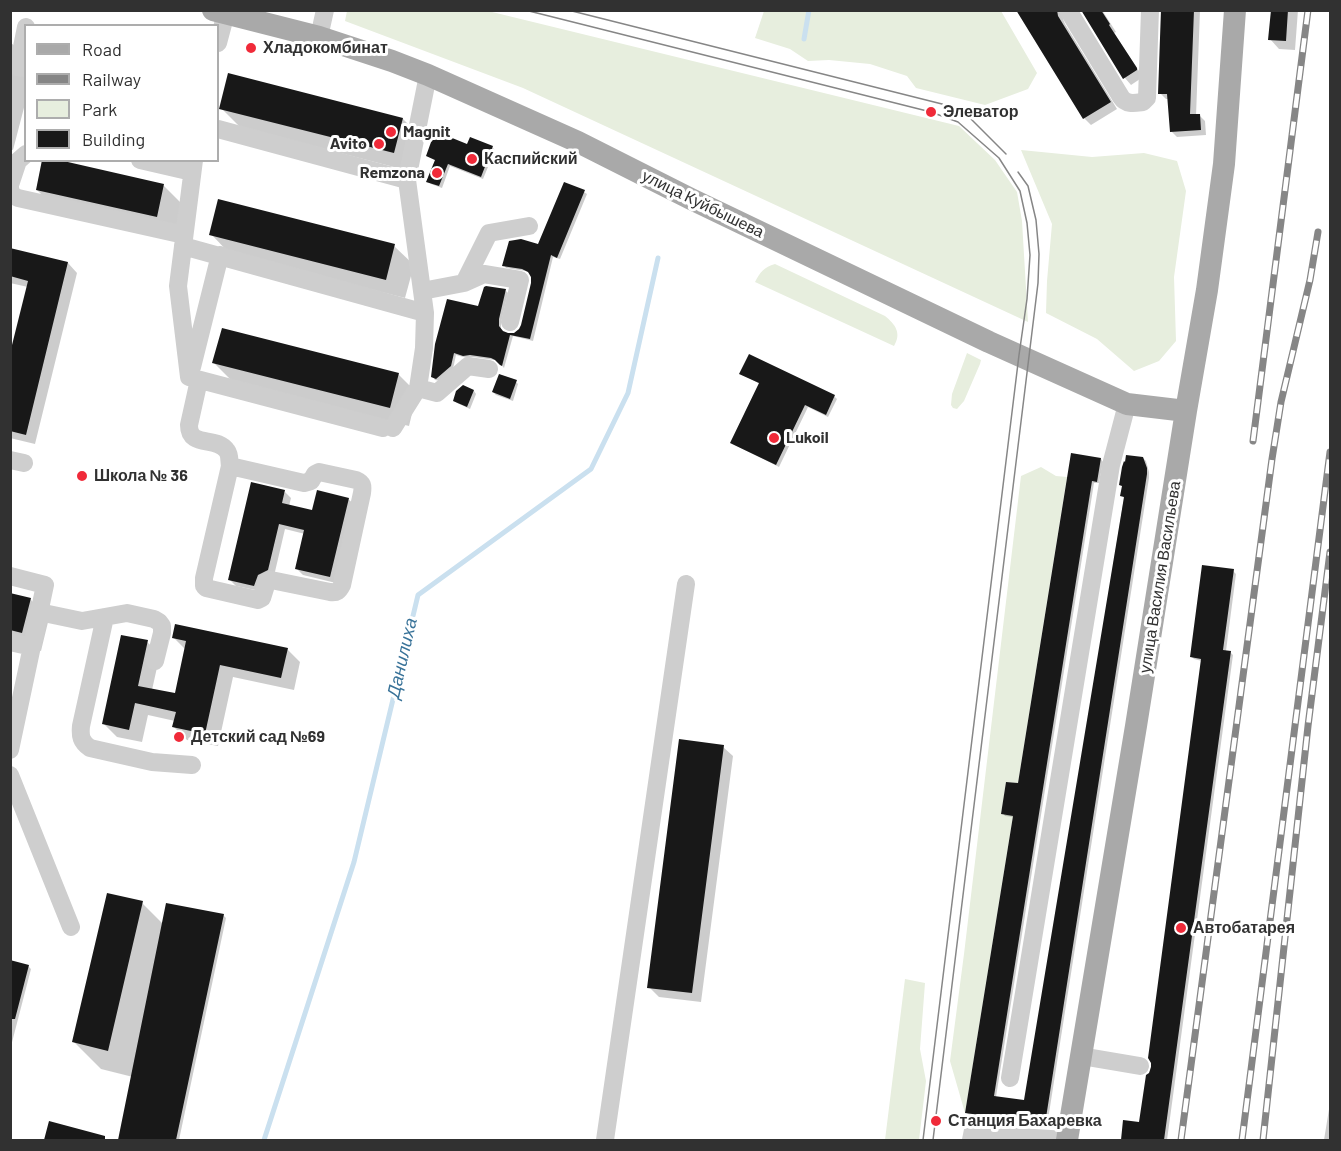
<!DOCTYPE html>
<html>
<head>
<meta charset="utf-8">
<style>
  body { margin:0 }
  #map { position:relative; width:1341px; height:1151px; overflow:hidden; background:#fff; font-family:Barlow,sans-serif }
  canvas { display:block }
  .frame { position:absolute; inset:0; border:12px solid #313131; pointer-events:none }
  .legend { position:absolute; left:24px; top:24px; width:195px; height:138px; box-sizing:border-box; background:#fff; border:2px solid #adadad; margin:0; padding:8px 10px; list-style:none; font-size:18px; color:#313131 }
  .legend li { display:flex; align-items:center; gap:12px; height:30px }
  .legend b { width:30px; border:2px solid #adadad }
</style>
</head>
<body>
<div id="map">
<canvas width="1341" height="1151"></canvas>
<div class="frame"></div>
<ul class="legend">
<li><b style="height:8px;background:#a9a9a9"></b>Road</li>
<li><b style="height:8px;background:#868686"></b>Railway</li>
<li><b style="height:16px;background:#e7eede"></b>Park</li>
<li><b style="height:16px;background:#181818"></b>Building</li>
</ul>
</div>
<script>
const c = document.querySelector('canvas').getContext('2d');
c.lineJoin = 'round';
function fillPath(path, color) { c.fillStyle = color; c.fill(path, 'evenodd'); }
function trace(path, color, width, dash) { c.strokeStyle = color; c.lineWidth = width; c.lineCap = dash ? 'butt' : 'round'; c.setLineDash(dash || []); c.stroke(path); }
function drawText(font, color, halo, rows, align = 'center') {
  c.font = font + ' Barlow,sans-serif'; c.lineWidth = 6; c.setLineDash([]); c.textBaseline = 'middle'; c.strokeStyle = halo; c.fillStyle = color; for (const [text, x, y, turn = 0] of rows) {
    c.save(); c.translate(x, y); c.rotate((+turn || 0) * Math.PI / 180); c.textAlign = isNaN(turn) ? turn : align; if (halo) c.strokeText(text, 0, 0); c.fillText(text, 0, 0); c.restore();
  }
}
fillPath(new Path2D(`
  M 347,11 L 488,11 L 959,126 L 995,160 L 1017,192 L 1022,221 L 1028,322 L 523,88 L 345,21 Z
  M 764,11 L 1001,11 L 1037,73 L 1028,89 L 985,105 L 916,88 L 907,76 L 870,64 L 829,60 L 808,61 L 790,49 L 755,38 Z
  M 1021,150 L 1092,157 L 1144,153 L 1177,161 L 1186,191 L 1174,277 L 1176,341 L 1159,361 L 1134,371 L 1097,339 L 1046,313 L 1047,281 L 1052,224 Z
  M 775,264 L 885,316 C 895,324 902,333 894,346 L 755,282 C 760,272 764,267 775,264 Z
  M 967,353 L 981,360 L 980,364 L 964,401 L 957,409 L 953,408 L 951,405 L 952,394 Z
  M 1041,467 L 1056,476 L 1067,477 L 1018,783 L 1006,782 L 1001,814 L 1013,816 L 965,1113 L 950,1061 L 964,954 L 1021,476 Z
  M 905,979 L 925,983 L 920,1049 L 926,1081 L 919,1140 L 885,1140 Z`), '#e7eede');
fillPath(new Path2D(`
  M 1018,10 L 1066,10 L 1063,19 L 1065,24 L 1117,109 L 1091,125 L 1084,118 Z
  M 1083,10 L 1102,10 L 1116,32 L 1114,33 L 1143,77 L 1131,85 L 1125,78 Z
  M 1163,10 L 1200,10 L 1196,116 L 1200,116 L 1205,121 L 1206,135 L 1177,137 L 1171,131 L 1169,99 L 1166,99 L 1160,93 Z
  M 1272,10 L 1298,10 L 1295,50 L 1279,49 L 1270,39 Z
  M 10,42 L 26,56 L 26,100 L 13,150 L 10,149 Z
  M 230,75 L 403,119 L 422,138 L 413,172 L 240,127 L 221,108 Z
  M 468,146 L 492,147 L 495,150 L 483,179 L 450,166 L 442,188 L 431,184 L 428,181 L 436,161 L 428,156 Z
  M 52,160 L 164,186 L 183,205 L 176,236 L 56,209 L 37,190 Z
  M 584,192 L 587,194 L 560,259 L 553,257 L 533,341 L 513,336 L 504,368 L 499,362 L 495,360 L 473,357 L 467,358 L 456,355 L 453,369 L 440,381 L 435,380 L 433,377 L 479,308 L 506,291 L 508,293 L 501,323 L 501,329 L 503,332 L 513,334 L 519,331 L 522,325 L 532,283 L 530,273 L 526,271 L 506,268 L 504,265 L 539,246 Z
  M 211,234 L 394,246 L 414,265 L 405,298 L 230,254 Z
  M 10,249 L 68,263 L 77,273 L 35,444 L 10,438 L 10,360 L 28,287 L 10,283 Z
  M 214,363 L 398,374 L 417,393 L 409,426 L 233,382 Z
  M 741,374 L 834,396 L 837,399 L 828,417 L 808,407 L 779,467 L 735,445 L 732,443 L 760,384 Z
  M 516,382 L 518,384 L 513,401 L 496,395 L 493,392 Z
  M 463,387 L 474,391 L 476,394 L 470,409 L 457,403 L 454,400 Z
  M 1072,455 L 1101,459 L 1103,462 L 1099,483 L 1094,483 L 996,1097 L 1026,1102 L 1124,498 L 1122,495 L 1143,458 L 1146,461 L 1149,472 L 1149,478 L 1047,1126 L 969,1115 L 967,1113 L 1014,817 L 1005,816 L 1003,813 L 1019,785 Z
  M 285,492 L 291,498 L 289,506 L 313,511 L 348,499 L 355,505 L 336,583 L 303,575 L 297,569 L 305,534 L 285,529 L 274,576 L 260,591 L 236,586 L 229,579 Z
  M 1233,571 L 1236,574 L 1226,651 L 1230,652 L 1233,655 L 1167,1140 L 1122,1140 L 1125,1121 L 1141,1123 L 1150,1074 L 1202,661 L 1194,659 L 1192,657 Z
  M 10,594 L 30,599 L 49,618 L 41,651 L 10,644 Z
  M 174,638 L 287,649 L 300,662 L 294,690 L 233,677 L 218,746 L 187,740 L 174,727 L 175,721 L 148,715 L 142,742 L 117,737 L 104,724 L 147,642 L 160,654 L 152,690 L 176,695 L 186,650 Z
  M 723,747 L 733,756 L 701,1002 L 659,997 L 649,987 Z
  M 142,903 L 163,924 L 223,915 L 226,918 L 179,1140 L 120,1140 L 133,1077 L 101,1069 L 74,1042 Z
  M 10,962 L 28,966 L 31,969 L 10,1050 Z
  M 1330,1103 L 1330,1140 L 1324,1140 Z
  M 50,1123 L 84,1132 L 92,1140 L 45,1140 Z`), '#0003');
trace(new Path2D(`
  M 804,39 L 809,10
  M 264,1140 L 354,862 L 418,595 L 591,469 L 628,393 L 658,258`), '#cae0ef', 5);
fillPath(new Path2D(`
  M 1016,10 L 1057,10 L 1058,16 L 1111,102 L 1083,119 Z
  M 1081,10 L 1101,10 L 1110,24 L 1109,25 L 1137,68 L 1137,70 L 1123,79 Z
  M 1161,10 L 1194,10 L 1190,114 L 1200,114 L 1201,130 L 1170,132 L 1167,94 L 1158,94 Z
  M 1271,10 L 1288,10 L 1286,41 L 1268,40 Z
  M 228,73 L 403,118 L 394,153 L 219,109 Z
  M 435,131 L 467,144 L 470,137 L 493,146 L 481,177 L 448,164 L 439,186 L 426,182 L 435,160 L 426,156 Z
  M 42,160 L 59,160 L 164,184 L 157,217 L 36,190 Z
  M 564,182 L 585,190 L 557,258 L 551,255 L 530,339 L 510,335 L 502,366 L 500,365 L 495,360 L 491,358 L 470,355 L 463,356 L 454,353 L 451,366 L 436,379 L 431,377 L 435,344 L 447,299 L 478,306 L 484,287 L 486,286 L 506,289 L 499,319 L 499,326 L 503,331 L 508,333 L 514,333 L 519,329 L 521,325 L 531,283 L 531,277 L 528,272 L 522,269 L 502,266 L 509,241 L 521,239 L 538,244 Z
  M 218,199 L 395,244 L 386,280 L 209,235 Z
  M 10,248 L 68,262 L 26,435 L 10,431 L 10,353 L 28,281 L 10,276 Z
  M 222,328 L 399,373 L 390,408 L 212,363 Z
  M 749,354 L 835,395 L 826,415 L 805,405 L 776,465 L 730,443 L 759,383 L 739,374 Z
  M 499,374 L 517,380 L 510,399 L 492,392 Z
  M 463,385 L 474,390 L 467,407 L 453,401 L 456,391 Z
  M 1071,453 L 1101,458 L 1097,482 L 1092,481 L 994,1096 L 1024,1100 L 1124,497 L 1120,496 L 1122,486 L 1119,485 L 1122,467 L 1124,461 L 1125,462 L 1126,455 L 1143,457 L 1147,468 L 1147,474 L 1045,1124 L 965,1113 L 1013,816 L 1001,814 L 1006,782 L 1018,783 Z
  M 251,482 L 285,490 L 282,503 L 312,510 L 317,490 L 349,498 L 330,577 L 295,569 L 304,530 L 279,524 L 268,570 L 258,575 L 254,586 L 228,580 Z
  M 1202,565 L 1234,569 L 1223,650 L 1231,651 L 1164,1140 L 1121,1140 L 1123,1120 L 1139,1122 L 1146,1075 L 1149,1073 L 1151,1067 L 1151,1063 L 1148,1058 L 1201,659 L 1190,657 Z
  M 10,593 L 31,598 L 22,633 L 10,630 Z
  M 175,624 L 288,648 L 281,678 L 220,665 L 205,734 L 172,727 L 176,712 L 135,703 L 129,730 L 102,724 L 121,635 L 148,640 L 138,686 L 175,693 L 186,641 L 172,638 Z
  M 679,739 L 724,745 L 692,993 L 647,988 Z
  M 107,893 L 143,901 L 108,1051 L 72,1042 Z
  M 166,903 L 224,914 L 176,1140 L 118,1140 Z
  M 10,960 L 29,965 L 15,1019 L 10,1019 Z
  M 49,1121 L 105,1136 L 105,1140 L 44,1140 Z`), '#181818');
trace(new Path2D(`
  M 1068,10 L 1121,97 C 1126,105 1135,103 1143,102 L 1147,98 L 1150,10
  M 26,27 L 18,67 L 26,68
  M 319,37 L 325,10
  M 218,43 L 226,13
  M 218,129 L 407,180
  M 140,160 L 192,172
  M 194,160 L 178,286 L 189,377 L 383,428
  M 10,185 L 18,161 L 26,154
  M 10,188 C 11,194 13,196 18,198 L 184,235
  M 183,246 L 425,313
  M 464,283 L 484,274 L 520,280 L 510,322
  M 422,291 L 464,283 L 489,233 L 529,226
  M 192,367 L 220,255
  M 199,380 L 189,425 C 189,449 217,435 227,451 C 230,455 229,461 230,466 L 304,483 L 311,481 L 315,474 L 319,472 L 356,480 C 363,483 363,486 362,493 L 342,585 C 339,591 337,593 330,592 L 271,580 L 267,582 L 262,598 L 258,600 L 206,588 L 204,586 L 204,578 L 230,466
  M 418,388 L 437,393 L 468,366 L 489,369
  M 393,428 L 418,388 L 424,348 L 425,313 L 407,180 L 428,75
  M 10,460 L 24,463
  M 10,576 L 45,585 L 10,750
  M 39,612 L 82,621 L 127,613 L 154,619 L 159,622 L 162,626 L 162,633 L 155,661
  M 105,617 L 81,726 C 80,736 81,742 90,748 L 152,762 L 192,765
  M 10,642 L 32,647
  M 10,775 L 71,927
  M 1081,1056 L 1140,1066
  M 1010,1078 L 1111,465 L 1127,404
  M 605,1140 L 686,584
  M 971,1140 L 973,1130 L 1001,1136 L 1067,1140`), '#cecece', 18);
trace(new Path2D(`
  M 213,10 L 319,37 L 392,61 L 428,75 L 578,142 L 691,199 L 989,342 L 1127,404 L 1186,411
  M 1067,1140 L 1136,726 L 1186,411 L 1207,290 L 1224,164 L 1235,10`), '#a9a9a9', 22);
trace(new Path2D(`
  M 525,10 L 931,112 L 958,122 L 999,158 L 1020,191 L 1027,223 L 1030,255 L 1027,299 L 1019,355 L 923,1140
  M 568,10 L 942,104 L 970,118 L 1006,154
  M 933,1140 L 1038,283 L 1039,254 L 1036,220 L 1028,186 L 1018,172`), '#868686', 1.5);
const rail = new Path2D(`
  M 1253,441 L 1308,10
  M 1181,1140 L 1272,459 L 1281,402 L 1310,280 L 1318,232
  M 1242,1140 L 1330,452
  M 1263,1140 L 1308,726 L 1330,552`);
trace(rail, '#868686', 7);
trace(rail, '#fff', 4.5, [14]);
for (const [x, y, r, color] of [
  [251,48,6,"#f02a39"],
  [931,112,6,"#f02a39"],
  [391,132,6,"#f02a39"],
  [379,144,6,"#f02a39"],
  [472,159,6,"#f02a39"],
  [437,173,6,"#f02a39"],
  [774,438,6,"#f02a39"],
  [82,476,6,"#f02a39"],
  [179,737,6,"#f02a39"],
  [1181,928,6,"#f02a39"],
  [936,1121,6,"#f02a39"]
]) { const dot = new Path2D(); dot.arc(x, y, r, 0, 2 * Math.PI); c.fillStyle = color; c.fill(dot); trace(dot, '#fff', 2); }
drawText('bold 16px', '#313131', '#fff', [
  ["Хладокомбинат",263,48],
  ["Элеватор",943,112],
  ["Magnit",403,132],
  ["Avito",367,144,"right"],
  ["Каспийский",484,159],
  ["Remzona",425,173,"right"],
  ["Lukoil",786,438],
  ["Школа № 36",94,476],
  ["Детский сад №69",191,737],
  ["Автобатарея",1193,928],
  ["Станция Бахаревка",948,1121]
], 'left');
drawText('16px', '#313131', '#fff', [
  ["улица Куйбышева",703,204,26],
  ["улица Василия Васильева",1160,577,-81]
]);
drawText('italic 18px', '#397399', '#fff', [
  ["Данилиха",402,658,-77]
]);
</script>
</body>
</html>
